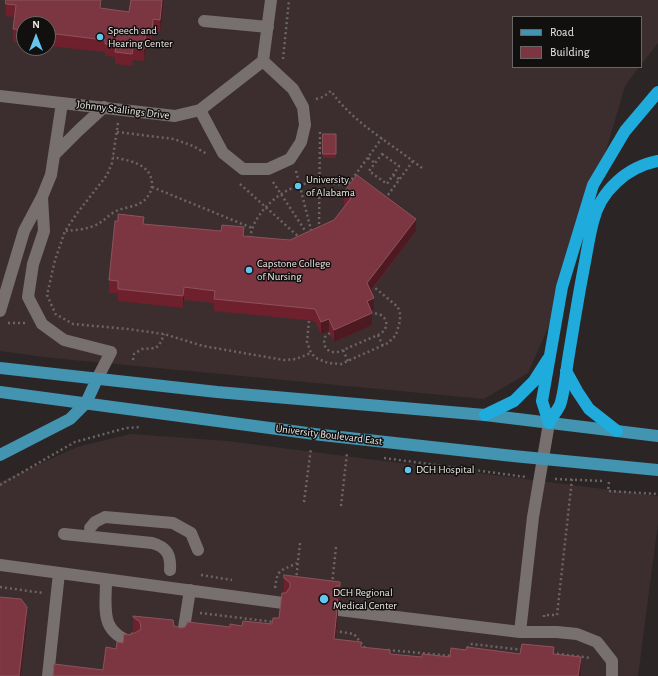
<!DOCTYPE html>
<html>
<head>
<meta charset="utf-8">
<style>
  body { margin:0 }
  #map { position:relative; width:658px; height:676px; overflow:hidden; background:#2c2525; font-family:"Alegreya Sans",sans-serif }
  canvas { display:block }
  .legend { position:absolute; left:512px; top:16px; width:130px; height:52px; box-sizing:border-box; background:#120f0f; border:1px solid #6a6666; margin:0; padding:5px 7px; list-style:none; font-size:12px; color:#ede8e8 }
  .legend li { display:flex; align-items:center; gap:8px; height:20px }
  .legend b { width:20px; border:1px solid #6a6666 }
  .north { position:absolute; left:16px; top:16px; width:40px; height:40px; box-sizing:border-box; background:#120f0f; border:1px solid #6a6666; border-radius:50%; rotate:0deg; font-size:11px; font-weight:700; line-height:16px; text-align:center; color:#ede8e8 }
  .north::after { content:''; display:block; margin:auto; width:14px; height:18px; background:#64c5ee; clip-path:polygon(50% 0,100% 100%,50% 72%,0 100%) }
</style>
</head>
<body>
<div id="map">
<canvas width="658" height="676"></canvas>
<ul class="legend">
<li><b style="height:5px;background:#4394b1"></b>Road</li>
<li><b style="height:11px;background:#7b3641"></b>Building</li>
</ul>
<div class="north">N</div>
</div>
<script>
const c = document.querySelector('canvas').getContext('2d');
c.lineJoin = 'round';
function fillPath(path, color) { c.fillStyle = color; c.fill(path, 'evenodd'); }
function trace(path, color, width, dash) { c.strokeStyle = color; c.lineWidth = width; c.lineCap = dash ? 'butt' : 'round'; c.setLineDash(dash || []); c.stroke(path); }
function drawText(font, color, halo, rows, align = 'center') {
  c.font = font + ' "Alegreya Sans",sans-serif'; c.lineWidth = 3; c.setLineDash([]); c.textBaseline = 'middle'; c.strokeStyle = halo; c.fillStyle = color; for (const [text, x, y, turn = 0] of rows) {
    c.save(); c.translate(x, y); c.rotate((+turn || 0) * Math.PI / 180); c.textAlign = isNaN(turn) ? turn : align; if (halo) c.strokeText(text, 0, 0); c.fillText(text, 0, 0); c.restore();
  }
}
fillPath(new Path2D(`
  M 0,0 L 658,0 L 658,43 L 641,65 L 641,17 L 513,17 L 513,67 L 639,67 L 625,86 L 566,287 L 528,373 L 484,399 L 52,358 L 0,351 ZM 24,24 L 48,24 L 48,48 L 24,48 Z
  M 131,434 L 227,441 L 658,496 L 658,523 L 638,676 L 0,676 L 0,482 L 77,447 Z`), '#3c2e2e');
trace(new Path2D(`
  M 283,59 L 289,0
  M 316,99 L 323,97 L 331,91 C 354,124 391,143 422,168
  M 117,132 L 174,139 L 193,146 L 207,154
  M 382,154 L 399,166 L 387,184 L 369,171 Z
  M 368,158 L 375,163
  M 296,171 L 312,234
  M 393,175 L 399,179
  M 273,182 L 308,235
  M 240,184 L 300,238
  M 152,187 L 252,228
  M 385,199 L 413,161
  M 319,229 L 320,132
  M 66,231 C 77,230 91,229 101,222 C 107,218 112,212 119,210 C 126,207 135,207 142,202 C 148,198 152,191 152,184 C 151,163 129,161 113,157
  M 250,238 C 254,208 290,181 320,182 C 332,182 338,187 350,182 L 382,138
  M 370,314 C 386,310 393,328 378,335
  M 56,315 L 47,295 L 55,260 L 65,231 L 78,212 L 107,175 L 112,163 L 118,123
  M 59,316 L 73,324 L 128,329 L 164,334 L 203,346 L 284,360 L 296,359 L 311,353
  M 309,321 L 307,342 L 311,353 L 316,358 L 328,363 L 341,364 L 388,343 L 396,335 L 400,321 L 400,314 L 398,307 L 374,287
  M 8,323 L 25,323
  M 330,333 L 325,337 C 321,349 332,356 343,350
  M 133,360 L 134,354 L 142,349 L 156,348 L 161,342 L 164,334
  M 348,361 L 343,350 L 378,335 L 383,346
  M 384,458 L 526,477
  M 555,479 L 604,481
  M 609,482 L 608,491 L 658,494
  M 0,485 L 75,442 L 126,428 L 141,427
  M 304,502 L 311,448
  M 341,506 L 347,453
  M 201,575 L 232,580
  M 296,580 L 300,543
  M 332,584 L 336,547
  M 0,587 L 43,593
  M 275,588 C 278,568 279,572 297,563
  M 200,613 L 274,622
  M 544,617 L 544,615 L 557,615 L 572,479
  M 335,631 L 354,634 L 365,648 L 367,648
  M 388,650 L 452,656
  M 463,651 L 472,644 L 523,650
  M 552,653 L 591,658`), '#6c6565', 2.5, [2, 3]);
trace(new Path2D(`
  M 204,21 L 268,27
  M 0,96 L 175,116 L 200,110 L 263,61 L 271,0
  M 200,110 L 223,153 L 243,169 L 268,169 L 290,159 L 301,142 L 305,125 L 303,107 L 293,89 L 263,61
  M 55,154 L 79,130 L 104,107
  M 42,197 L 44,231 L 33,264 L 28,297 L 42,324 L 64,340 L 111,352 L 97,379
  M 0,311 L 24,231 L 42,197 L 51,175 L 62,103
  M 90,528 L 95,522 L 105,517 L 173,523 L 191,533 L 198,550
  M 64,534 L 152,543 C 167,547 171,555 170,570
  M 0,565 L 283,603
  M 106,580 C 106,610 99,632 134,643
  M 339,610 L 520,632 L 557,632 L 577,634 L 597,642 L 612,661 L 612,676
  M 520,632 L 533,517 L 549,423
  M 180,638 L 184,628 L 190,590
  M 48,676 L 59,573`), '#786f6f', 12);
trace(new Path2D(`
  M 0,368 L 217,392 L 485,415 L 658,436
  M 0,392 L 322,435 L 513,456 L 658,470
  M 0,455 L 70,419 L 86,403 L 97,379`), '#4394b1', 12);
trace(new Path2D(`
  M 566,371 L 577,391 L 589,409 L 617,431
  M 485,415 L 514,401 L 534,381 L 548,359
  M 549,423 L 542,401 L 562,287 L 593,185 L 625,131 L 658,92
  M 549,423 C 552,417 557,411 560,405 C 564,394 566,372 568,360 C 573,329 578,298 584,267 C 587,252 589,237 593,222 C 600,191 627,167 658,161`), '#1facdd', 12);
fillPath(new Path2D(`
  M 131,0 L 164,0 L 160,32 L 153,32 L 152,45 L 146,44 L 144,61 L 133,60 L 132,66 L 115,64 L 115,57 L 105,56 L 105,52 L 48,46 L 48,24 L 24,24 L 24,43 L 13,42 L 13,29 L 14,17 L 6,16 L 6,4 L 101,9 L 129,12 Z
  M 323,134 L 336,134 L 336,158 L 323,158 Z
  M 344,193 L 416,231 L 371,291 L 374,310 L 372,311 L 372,325 L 334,342 L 329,331 L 321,334 L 315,321 L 214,311 L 214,303 L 184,300 L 183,308 L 118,301 L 118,293 L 109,293 L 109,280 L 118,221 L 244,236 L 290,240 L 334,220 L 345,206 L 344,206 Z
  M 284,578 L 340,582 L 340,603 L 338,603 L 338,617 L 336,639 L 361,647 L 390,654 L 422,657 L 450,657 L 466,650 L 520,654 L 554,654 L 581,674 L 103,670 L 116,649 L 133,633 L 133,616 L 174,626 L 181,628 L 230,627 L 272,624 L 279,618 L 284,593 Z`), '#6e212d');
fillPath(new Path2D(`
  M 101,0 L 102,0 L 100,21 L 100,8 Z
  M 162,0 L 164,0 L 160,32 L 160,20 Z
  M 153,19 L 153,32 L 152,45 L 152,32 Z
  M 146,31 L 146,44 L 144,61 L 144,49 Z
  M 416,219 L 416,231 L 367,295 L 367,283 Z
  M 184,287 L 184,300 L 183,308 L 183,296 Z
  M 374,298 L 374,310 L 367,314 L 367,301 Z
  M 372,313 L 372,325 L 334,342 L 334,330 Z
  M 329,319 L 329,331 L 321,334 L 321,322 Z
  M 336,586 L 336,603 L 332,609 L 332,592 Z
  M 338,600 L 338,617 L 334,656 L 334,639 Z
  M 27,607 L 27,624 L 21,676 L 19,676 Z
  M 581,657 L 581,674 L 580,676 L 578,676 Z`), '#4e1a21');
const building = new Path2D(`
  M 6,0 L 101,0 L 100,8 L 129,12 L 131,0 L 162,0 L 160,20 L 153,19 L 152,32 L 146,31 L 144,49 L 133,48 L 132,54 L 115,52 L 116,45 L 105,44 L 105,40 L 48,33 L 48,24 L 24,24 L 24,30 L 13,29 L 16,5 L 6,4 Z
  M 323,134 L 336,134 L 336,154 L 323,154 Z
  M 357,175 L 416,219 L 367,283 L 374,298 L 367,301 L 372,313 L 334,330 L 329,319 L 321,322 L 315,309 L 214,299 L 215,291 L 184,287 L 183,296 L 118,289 L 118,281 L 109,280 L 115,221 L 118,221 L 118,214 L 144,217 L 143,224 L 221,231 L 222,225 L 244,227 L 243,236 L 290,240 L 334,220 L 351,198 L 344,193 Z
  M 284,575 L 340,582 L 340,586 L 336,586 L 332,592 L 332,596 L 338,600 L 334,639 L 361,642 L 361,647 L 390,650 L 390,654 L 422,657 L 422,654 L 450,657 L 451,648 L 466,650 L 467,647 L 520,654 L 522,644 L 554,647 L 553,654 L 581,657 L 578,676 L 53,676 L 54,664 L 103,670 L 106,647 L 116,649 L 117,642 L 123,643 L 124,634 L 131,635 L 131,633 L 135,633 L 141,629 L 140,622 L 133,617 L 133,616 L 173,620 L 174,626 L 181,628 L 185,627 L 188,622 L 230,627 L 230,624 L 242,626 L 243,621 L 272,624 L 273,618 L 279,618 L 282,593 L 286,593 L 290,587 L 290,583 L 284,578 Z
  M 0,597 L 21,599 L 27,607 L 19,676 L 0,676 Z`);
fillPath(building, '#7b3641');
trace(building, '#8d525b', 1);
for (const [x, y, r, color] of [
  [100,37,4,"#64c5ee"],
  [298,186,4,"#64c5ee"],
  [249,270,4,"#64c5ee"],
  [408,470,4,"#64c5ee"],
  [324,599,5,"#64c5ee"]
]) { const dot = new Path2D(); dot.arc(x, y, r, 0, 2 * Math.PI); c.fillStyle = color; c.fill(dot); trace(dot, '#120f0f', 1.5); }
drawText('11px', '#ede8e8', '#120f0f', [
  ["Speech and",108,31],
  ["Hearing Center",108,44],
  ["University",306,180],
  ["of Alabama",306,193],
  ["Capstone College",257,264],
  ["of Nursing",257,277],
  ["DCH Hospital",416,470],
  ["DCH Regional",333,593],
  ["Medical Center",333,606]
], 'left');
drawText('11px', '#ede8e8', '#120f0f', [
  ["Johnny Stallings Drive",123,110,7],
  ["University Boulevard East",329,435,7]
]);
</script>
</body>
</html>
